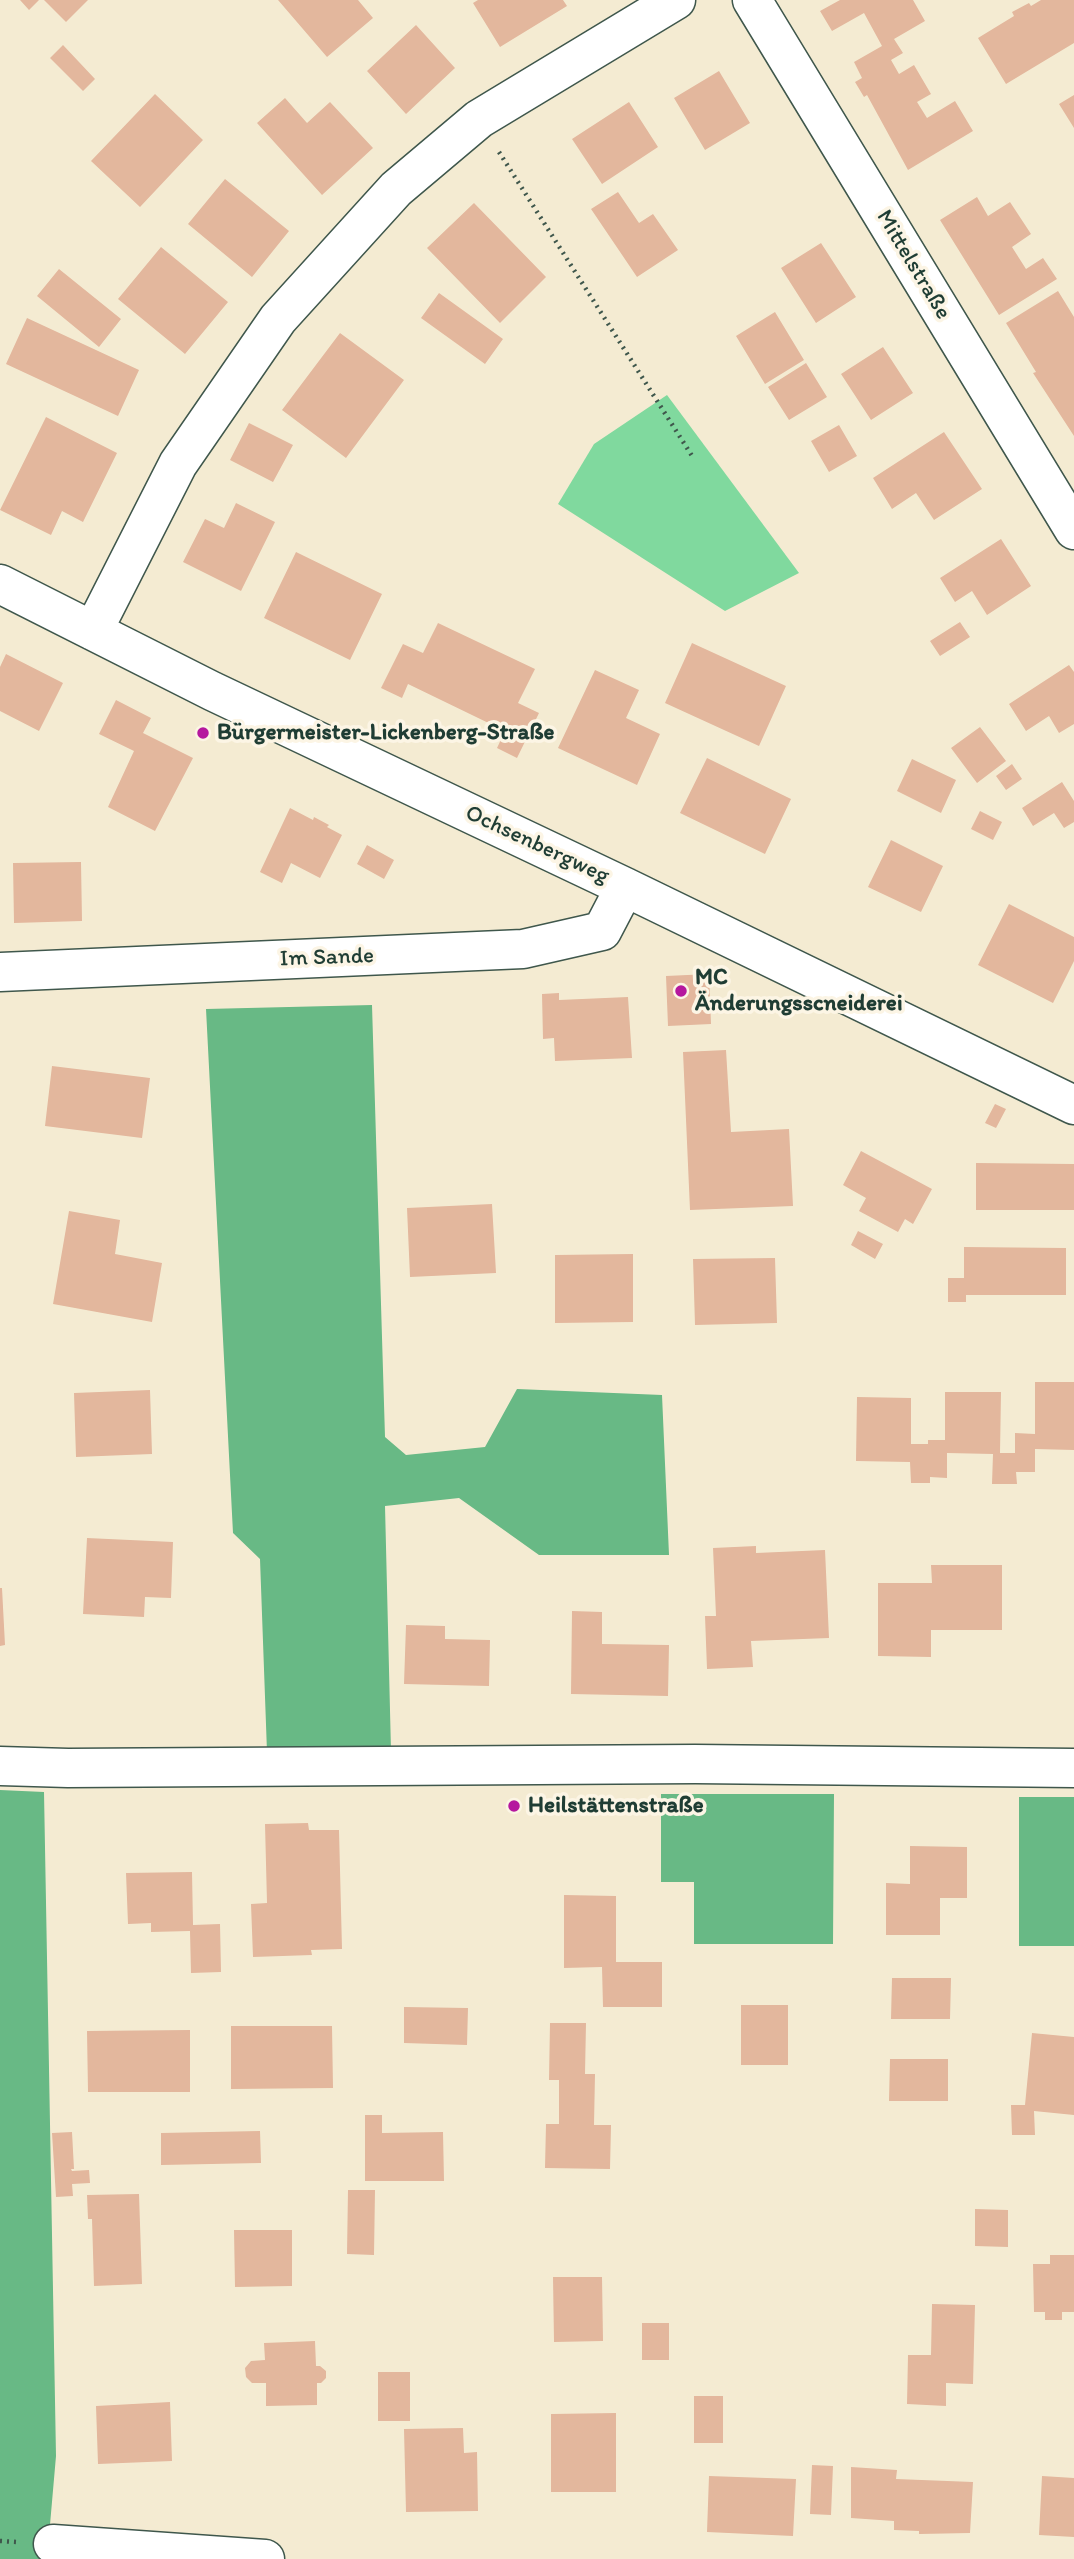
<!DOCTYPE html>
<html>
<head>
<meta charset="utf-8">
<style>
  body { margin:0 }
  canvas { display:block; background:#f4ebd2 }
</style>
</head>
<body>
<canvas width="1074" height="2559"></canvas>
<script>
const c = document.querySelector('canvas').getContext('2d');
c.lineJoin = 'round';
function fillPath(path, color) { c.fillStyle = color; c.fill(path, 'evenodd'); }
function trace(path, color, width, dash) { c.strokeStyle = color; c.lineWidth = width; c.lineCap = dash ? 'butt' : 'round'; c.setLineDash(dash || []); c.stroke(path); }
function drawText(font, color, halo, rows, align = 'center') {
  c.font = font + ' Itim,sans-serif'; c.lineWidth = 7; c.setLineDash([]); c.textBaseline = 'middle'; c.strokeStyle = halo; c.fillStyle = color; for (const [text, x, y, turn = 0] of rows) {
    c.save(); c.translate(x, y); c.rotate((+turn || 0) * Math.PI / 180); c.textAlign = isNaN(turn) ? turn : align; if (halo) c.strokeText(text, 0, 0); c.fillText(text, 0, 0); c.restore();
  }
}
fillPath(new Path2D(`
  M 667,395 L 799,573 L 725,611 L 558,504 L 594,444 Z`), '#80d99e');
fillPath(new Path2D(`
  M 372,1005 L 385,1437 L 406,1455 L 485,1447 L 517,1389 L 662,1395 L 669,1555 L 539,1555 L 459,1498 L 385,1506 L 391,1751 L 267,1752 L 260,1559 L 233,1533 L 206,1009 Z
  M 0,1790 L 44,1792 L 56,2456 L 47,2559 L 0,2559 Z
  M 661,1794 L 834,1794 L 833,1944 L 694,1944 L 694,1882 L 661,1882 Z
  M 1019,1797 L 1074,1797 L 1074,1946 L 1019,1946 Z`), '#68b985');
fillPath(new Path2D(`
  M 20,0 L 39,0 L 29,10 Z
  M 44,0 L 88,0 L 66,22 Z
  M 278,0 L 358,0 L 373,18 L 327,57 Z
  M 478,0 L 563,0 L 567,6 L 500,47 L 473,3 Z
  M 840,0 L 913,0 L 925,21 L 894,39 L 903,53 L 891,60 L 899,74 L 914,65 L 931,94 L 917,102 L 927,118 L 955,101 L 973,131 L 908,170 L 867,95 L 864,97 L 855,82 L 862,78 L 854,62 L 882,46 L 864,13 L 832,31 L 820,11 Z
  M 1041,0 L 1074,0 L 1074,43 L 1006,84 L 978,38 L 1014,16 L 1012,12 L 1029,3 L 1031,6 Z
  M 416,25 L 455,68 L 406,114 L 367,71 Z
  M 63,45 L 95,79 L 83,91 L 50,58 Z
  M 719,71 L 750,123 L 705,150 L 674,98 Z
  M 155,94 L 203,140 L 140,207 L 91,161 Z
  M 1074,95 L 1074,128 L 1059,104 Z
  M 285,98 L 307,123 L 330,102 L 373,148 L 322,195 L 257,123 Z
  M 629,102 L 658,147 L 602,184 L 572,139 Z
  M 225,179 L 289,231 L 252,277 L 188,224 Z
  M 618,192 L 639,223 L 653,214 L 678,250 L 637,277 L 591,209 Z
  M 977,197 L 988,216 L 1010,202 L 1031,234 L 1012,247 L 1026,269 L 1043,258 L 1057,279 L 999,315 L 940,220 Z
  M 474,203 L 546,277 L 500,323 L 427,248 Z
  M 821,243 L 856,297 L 816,323 L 781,268 Z
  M 161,247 L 228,302 L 185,354 L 118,299 Z
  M 59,269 L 121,319 L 99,347 L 37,296 Z
  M 1058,291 L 1074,317 L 1074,436 L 1033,373 L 1036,372 L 1006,323 Z
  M 439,293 L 503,339 L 485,364 L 421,318 Z
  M 775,312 L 804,360 L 765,384 L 736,336 Z
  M 27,318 L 139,370 L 118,416 L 6,364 Z
  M 340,333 L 404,380 L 346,458 L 282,410 Z
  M 883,347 L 913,393 L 871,420 L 841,374 Z
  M 806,363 L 827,397 L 789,420 L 768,387 Z
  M 46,417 L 117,453 L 83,522 L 62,511 L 51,535 L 0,510 Z
  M 249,423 L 293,445 L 273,482 L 230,460 Z
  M 839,425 L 857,456 L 829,472 L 811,441 Z
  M 944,432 L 982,489 L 934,520 L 916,493 L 892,509 L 873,478 Z
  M 236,503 L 275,522 L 241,591 L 183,562 L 205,519 L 224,528 Z
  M 1001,539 L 1031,586 L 987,615 L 972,591 L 955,602 L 940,578 Z
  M 296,552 L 382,594 L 350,660 L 264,618 Z
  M 960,622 L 970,637 L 940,656 L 930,641 Z
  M 438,623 L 535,669 L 518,703 L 539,713 L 517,758 L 497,748 L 505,731 L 408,684 L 402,698 L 381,688 L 403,644 L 423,653 Z
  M 692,643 L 786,686 L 759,746 L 665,703 Z
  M 6,654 L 63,683 L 39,731 L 0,711 L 0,667 Z
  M 1069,665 L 1074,672 L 1074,724 L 1059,733 L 1049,716 L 1026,731 L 1009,704 Z
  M 595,670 L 639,690 L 626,718 L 660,734 L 637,785 L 558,748 Z
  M 116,700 L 151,718 L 143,733 L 193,758 L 155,831 L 108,807 L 134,751 L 99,734 Z
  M 980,727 L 1006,761 L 977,783 L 951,748 Z
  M 707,758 L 791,799 L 765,854 L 680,813 Z
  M 912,759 L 956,780 L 941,813 L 897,791 Z
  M 1012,764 L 1022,779 L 1006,790 L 996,776 Z
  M 1062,782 L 1074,801 L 1074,822 L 1064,828 L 1054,813 L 1033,826 L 1022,808 Z
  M 290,808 L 313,820 L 314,817 L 329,825 L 327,827 L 342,835 L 320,878 L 291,863 L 282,883 L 260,872 Z
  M 980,811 L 1002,822 L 993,840 L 971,829 Z
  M 891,840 L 943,866 L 921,912 L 868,887 Z
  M 367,845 L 394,860 L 384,879 L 357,864 Z
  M 81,862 L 82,921 L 14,923 L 13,863 Z
  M 1009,904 L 1074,937 L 1074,961 L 1053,1003 L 978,965 Z
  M 709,974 L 711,1024 L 668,1026 L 666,976 Z
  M 559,993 L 559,1000 L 628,997 L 632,1058 L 555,1061 L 554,1038 L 543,1039 L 542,994 Z
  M 726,1050 L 731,1132 L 789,1129 L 793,1206 L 690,1210 L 683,1052 Z
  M 52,1066 L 150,1078 L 142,1138 L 45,1126 Z
  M 995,1104 L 1006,1109 L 996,1128 L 985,1123 Z
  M 861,1151 L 932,1189 L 913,1224 L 905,1219 L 898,1232 L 859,1211 L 866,1198 L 843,1185 Z
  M 976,1163 L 1074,1164 L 1074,1210 L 976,1210 Z
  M 492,1204 L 496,1273 L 410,1277 L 407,1208 Z
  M 69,1211 L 120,1220 L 115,1254 L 162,1263 L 152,1322 L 53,1304 Z
  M 858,1231 L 883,1244 L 875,1259 L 851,1245 Z
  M 964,1247 L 1066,1248 L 1066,1295 L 966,1295 L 966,1302 L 948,1302 L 948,1278 L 964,1278 Z
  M 633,1254 L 633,1322 L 555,1323 L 555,1255 Z
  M 775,1258 L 777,1323 L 695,1325 L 693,1259 Z
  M 1035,1382 L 1074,1382 L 1074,1450 L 1035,1449 L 1035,1472 L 1016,1472 L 1017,1484 L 992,1484 L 993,1454 L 947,1453 L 947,1478 L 930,1477 L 930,1483 L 911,1483 L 910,1462 L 856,1461 L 857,1397 L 911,1398 L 911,1444 L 928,1444 L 928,1440 L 945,1440 L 945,1392 L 1001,1392 L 1000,1453 L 1015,1453 L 1015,1433 L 1035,1434 Z
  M 150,1390 L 152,1454 L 76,1457 L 74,1393 Z
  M 87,1538 L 173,1542 L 171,1598 L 145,1597 L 144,1617 L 83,1614 Z
  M 756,1546 L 756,1553 L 825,1550 L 829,1638 L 751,1641 L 753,1667 L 707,1669 L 705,1616 L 716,1616 L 713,1548 Z
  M 931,1565 L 1002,1565 L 1002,1630 L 931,1630 L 931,1657 L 878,1656 L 878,1583 L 932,1583 Z
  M 0,1588 L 2,1588 L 5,1645 L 0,1646 Z
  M 572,1611 L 602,1612 L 602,1644 L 669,1645 L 668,1696 L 571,1694 Z
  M 406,1625 L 445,1626 L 445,1639 L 490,1640 L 489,1686 L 404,1684 Z
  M 308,1823 L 309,1830 L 339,1830 L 342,1949 L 311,1950 L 312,1955 L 253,1957 L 251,1904 L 267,1903 L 265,1824 Z
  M 910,1846 L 967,1847 L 967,1898 L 940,1898 L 940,1935 L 886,1935 L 886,1883 L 910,1884 Z
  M 192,1872 L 193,1925 L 220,1924 L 221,1972 L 191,1973 L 190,1931 L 151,1932 L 151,1923 L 128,1924 L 126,1873 Z
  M 564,1895 L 616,1896 L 616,1962 L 662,1962 L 662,2007 L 603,2007 L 602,1967 L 564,1968 Z
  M 892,1978 L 951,1978 L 950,2019 L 891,2019 Z
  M 741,2005 L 788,2005 L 788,2065 L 741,2065 Z
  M 404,2007 L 468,2008 L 467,2045 L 404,2043 Z
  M 550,2023 L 586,2023 L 585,2074 L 595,2074 L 594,2125 L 611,2125 L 610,2169 L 545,2168 L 546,2124 L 559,2124 L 559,2080 L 549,2080 Z
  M 231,2026 L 332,2026 L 333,2088 L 231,2089 Z
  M 190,2030 L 190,2092 L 88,2092 L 87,2031 Z
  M 1032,2033 L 1074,2037 L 1074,2115 L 1034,2111 L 1035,2135 L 1012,2135 L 1011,2105 L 1025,2105 Z
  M 890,2059 L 948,2059 L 948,2101 L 889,2101 Z
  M 365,2115 L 382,2115 L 382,2133 L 443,2132 L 444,2181 L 365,2181 Z
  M 260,2131 L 261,2163 L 161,2165 L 161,2133 Z
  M 72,2132 L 74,2169 L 71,2169 L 72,2171 L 89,2170 L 90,2183 L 72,2184 L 73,2196 L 56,2197 L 52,2133 Z
  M 348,2190 L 375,2190 L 374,2255 L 347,2254 Z
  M 139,2194 L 142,2284 L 94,2286 L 92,2219 L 88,2219 L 87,2195 Z
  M 975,2209 L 1008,2210 L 1008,2247 L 975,2246 Z
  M 234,2230 L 292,2230 L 292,2286 L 235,2287 Z
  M 1050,2255 L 1074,2255 L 1074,2312 L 1062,2312 L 1062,2320 L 1045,2320 L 1045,2312 L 1034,2312 L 1033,2264 L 1050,2264 Z
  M 553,2277 L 602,2277 L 603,2341 L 554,2342 Z
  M 932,2304 L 975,2305 L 973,2384 L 946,2383 L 946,2406 L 907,2404 L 908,2355 L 931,2355 Z
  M 642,2323 L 669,2323 L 669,2360 L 642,2360 Z
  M 315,2341 L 316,2366 L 320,2366 L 326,2371 L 326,2378 L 321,2383 L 317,2383 L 317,2405 L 266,2406 L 266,2383 L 252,2383 L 246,2377 L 245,2368 L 251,2361 L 265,2360 L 264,2343 Z
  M 378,2372 L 410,2372 L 410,2421 L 378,2421 Z
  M 694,2396 L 723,2396 L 723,2443 L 694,2443 Z
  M 170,2402 L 172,2461 L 98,2464 L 96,2406 Z
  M 616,2413 L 616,2492 L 551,2492 L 551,2414 Z
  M 463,2428 L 464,2453 L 477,2452 L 478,2511 L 406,2512 L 404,2429 Z
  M 812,2465 L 833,2466 L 831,2515 L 810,2514 Z
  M 851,2467 L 897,2470 L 896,2479 L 973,2482 L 970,2533 L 919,2534 L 919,2531 L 894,2530 L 894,2521 L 851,2518 Z
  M 709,2476 L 796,2479 L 793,2536 L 707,2532 Z
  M 1042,2476 L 1074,2478 L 1074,2537 L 1039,2535 Z`), '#e3b79d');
const minor = new Path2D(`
  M 752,0 L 1074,530
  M 0,584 L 212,691 L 625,887 L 1074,1105
  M 93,631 L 178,464 L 278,319 L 396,189 L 479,119 L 676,0
  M 0,972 L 523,949 L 602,931 L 625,887
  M 0,1766 L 68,1768 L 695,1764 L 1074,1768
  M 53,2544 L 265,2559`);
trace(minor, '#3f574c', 41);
trace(new Path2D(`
  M 499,152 L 694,459
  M 0,2541 L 17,2542`), '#3f574c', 4.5, [2, 5]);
trace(minor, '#fff', 38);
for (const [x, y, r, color] of [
  [203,733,7,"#b5179e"],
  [681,991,7,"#b5179e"],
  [514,1806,7,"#b5179e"]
]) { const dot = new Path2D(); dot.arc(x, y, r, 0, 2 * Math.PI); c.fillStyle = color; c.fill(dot); trace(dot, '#fcf5e5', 2.5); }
drawText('23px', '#1f3d34', '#fcf5e5', [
  ["Mittelstraße",913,265,59],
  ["Ochsenbergweg",537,845,25],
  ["Im Sande",327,958,-2]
]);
drawText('bold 23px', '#1f3d34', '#fcf5e5', [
  ["Bürgermeister-Lickenberg-Straße",217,733],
  ["MC",695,978],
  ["Änderungsscneiderei",695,1004],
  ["Heilstättenstraße",528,1806]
], 'left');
</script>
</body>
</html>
